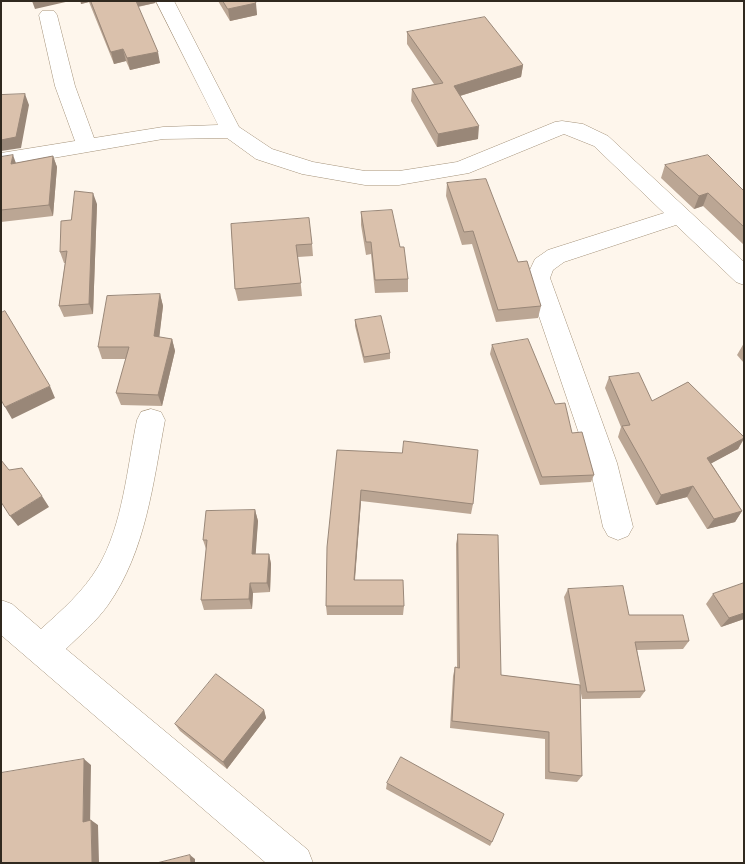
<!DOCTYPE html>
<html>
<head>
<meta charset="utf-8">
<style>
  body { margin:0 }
  #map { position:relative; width:745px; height:864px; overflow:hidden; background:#fef6ec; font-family:Ubuntu,sans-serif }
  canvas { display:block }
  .frame { position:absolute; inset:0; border:2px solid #30291f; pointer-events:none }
</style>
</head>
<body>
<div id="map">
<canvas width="745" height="864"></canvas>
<div class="frame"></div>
</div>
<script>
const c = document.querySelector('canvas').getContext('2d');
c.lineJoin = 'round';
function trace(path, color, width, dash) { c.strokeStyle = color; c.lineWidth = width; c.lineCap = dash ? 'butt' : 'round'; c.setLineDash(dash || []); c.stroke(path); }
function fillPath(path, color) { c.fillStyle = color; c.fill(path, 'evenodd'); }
const minor = new Path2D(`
  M 156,1 L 174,1 L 239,127 L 272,149 L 313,162 L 365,171 L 399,171 L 457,162 L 555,122 L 562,121 L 583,124 L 608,136 L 744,262 L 744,285 L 736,282 L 676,225 L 564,262 L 553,270 L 550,278 L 617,463 L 633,527 L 628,536 L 618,540 L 608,536 L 603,527 L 589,463 L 526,278 L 535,259 L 548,250 L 664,213 L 594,146 L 564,134 L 469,173 L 399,185 L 365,185 L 302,174 L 256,159 L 227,138 L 163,139 L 1,167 L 1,153 L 75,141 L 55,86 L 39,15 L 42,11 L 54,11 L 57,15 L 75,86 L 94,138 L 163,127 L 218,125 Z
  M 151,409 L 161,412 L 165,420 C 153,483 146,551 108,605 C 96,622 80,635 66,649 L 308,850 L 313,863 L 266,863 L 1,635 L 1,600 L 12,604 L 41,629 C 62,610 83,592 98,567 C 123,525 127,468 137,420 L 141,412 Z`);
trace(minor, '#a4927a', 1);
fillPath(minor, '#fff');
fillPath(new Path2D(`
  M 80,1 L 156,1 L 155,3 L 138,7 L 160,63 L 130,70 L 126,61 L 114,64 L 89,2 L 81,4 Z
  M 218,1 L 255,1 L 257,15 L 230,21 Z
  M 407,32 L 523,65 L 521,77 L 460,96 L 478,139 L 437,147 L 411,101 L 412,89 L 434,84 L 407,44 Z
  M 53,156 L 57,167 L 53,216 L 1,222 L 1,157 L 16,163 Z
  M 665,165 L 744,191 L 744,245 L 703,206 L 694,209 L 661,178 Z
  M 447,183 L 518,262 L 541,306 L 538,318 L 496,322 L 472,244 L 462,245 L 446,196 Z
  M 97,204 L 93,314 L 64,317 L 59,306 L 65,263 L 64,263 L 60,252 L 71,220 Z
  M 361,212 L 400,247 L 408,279 L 408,292 L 375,293 L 371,254 L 366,255 L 361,225 Z
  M 231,224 L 312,244 L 313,256 L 298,257 L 302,296 L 238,301 L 235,289 Z
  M 160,294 L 163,306 L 159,337 L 172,339 L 175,351 L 162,406 L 121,405 L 116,393 L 126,359 L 102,359 L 98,347 Z
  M 355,320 L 390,353 L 390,359 L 364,363 L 355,326 Z
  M 744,343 L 744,363 L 737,355 Z
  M 492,345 L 555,404 L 594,475 L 591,482 L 540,485 L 490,354 Z
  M 609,377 L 652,401 L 744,437 L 744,439 L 738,449 L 711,463 L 742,511 L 735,522 L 707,529 L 687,497 L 656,505 L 618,437 L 621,427 L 605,388 Z
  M 337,450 L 473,504 L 471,514 L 361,501 L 355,580 L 404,606 L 403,615 L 327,615 L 326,606 Z
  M 255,510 L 258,521 L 255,554 L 269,554 L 271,564 L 270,592 L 253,593 L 252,609 L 204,610 L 201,600 L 206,549 L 203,540 Z
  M 458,534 L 501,675 L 580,685 L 564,597 L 568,589 L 689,641 L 683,649 L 637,650 L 645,691 L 640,698 L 582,699 L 580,688 L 582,776 L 577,782 L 545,779 L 545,739 L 450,728 L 453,676 L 455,667 L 457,668 L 456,544 Z
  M 744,583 L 744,619 L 721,627 L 706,604 L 713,594 Z
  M 264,710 L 266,718 L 227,769 L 180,731 L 175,724 Z
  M 387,783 L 492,842 L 490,846 L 386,789 Z`), '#bba694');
fillPath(new Path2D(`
  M 32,1 L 70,1 L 35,9 Z
  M 81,1 L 89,1 L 89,2 L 81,4 Z
  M 134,1 L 156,1 L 155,3 L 136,7 Z
  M 256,3 L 257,15 L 230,21 L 228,9 Z
  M 123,49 L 126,61 L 114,64 L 111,52 Z
  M 158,52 L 160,63 L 130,70 L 127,58 Z
  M 523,65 L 521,77 L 453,98 L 454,86 Z
  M 25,94 L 29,105 L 21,148 L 1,151 L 1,140 Z
  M 479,126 L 478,139 L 437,147 L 438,134 Z
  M 13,155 L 17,166 L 11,164 Z
  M 53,156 L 57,167 L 53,216 L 49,205 Z
  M 93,193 L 97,204 L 93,314 L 89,304 Z
  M 708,193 L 703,206 L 694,209 L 699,196 Z
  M 160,294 L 163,306 L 158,348 L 154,336 Z
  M 172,339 L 175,351 L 162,406 L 158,395 Z
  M 50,386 L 55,398 L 12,419 L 5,407 Z
  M 744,438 L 738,449 L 701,469 L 707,458 Z
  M 693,486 L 687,497 L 656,505 L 661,495 Z
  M 361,490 L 361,501 L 354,589 L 354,580 Z
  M 42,496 L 49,507 L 18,526 L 10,516 Z
  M 255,510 L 258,521 L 255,564 L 252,554 Z
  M 742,511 L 735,522 L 707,529 L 714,519 Z
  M 269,554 L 271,564 L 270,592 L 267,583 Z
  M 250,583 L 253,593 L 252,609 L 249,599 Z
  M 744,613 L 744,619 L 721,627 L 729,618 Z
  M 264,710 L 266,718 L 227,769 L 223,762 Z
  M 84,759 L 91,765 L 90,827 L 83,822 Z
  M 91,820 L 98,825 L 99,863 L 92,863 Z
  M 190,855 L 195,859 L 195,863 L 191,863 Z`), '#998778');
const building = new Path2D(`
  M 91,1 L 136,1 L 158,52 L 127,58 L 123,49 L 111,52 Z
  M 223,1 L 255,1 L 256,3 L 228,9 Z
  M 485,17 L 523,65 L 454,86 L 479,126 L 438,134 L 412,89 L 443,83 L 407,32 Z
  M 25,94 L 16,137 L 1,140 L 1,95 Z
  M 13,155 L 11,164 L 53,156 L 49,205 L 1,210 L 1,157 Z
  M 708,155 L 744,191 L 744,227 L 708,193 L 699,196 L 665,165 Z
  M 486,179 L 518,262 L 527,261 L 541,306 L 498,310 L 473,231 L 464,232 L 447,183 Z
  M 75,191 L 93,193 L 89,304 L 59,306 L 67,251 L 60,252 L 61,221 L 71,220 Z
  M 392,210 L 400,247 L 404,247 L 408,279 L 375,280 L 371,242 L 366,242 L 361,212 Z
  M 309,218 L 312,244 L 296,245 L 301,283 L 235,289 L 231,224 Z
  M 160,294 L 154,336 L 172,339 L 158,395 L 116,393 L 129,347 L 98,347 L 107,296 Z
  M 5,311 L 50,386 L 5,407 L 1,400 L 1,313 Z
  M 381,316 L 390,353 L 364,357 L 355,320 Z
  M 528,339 L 555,404 L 565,403 L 572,433 L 582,432 L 594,475 L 542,477 L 492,345 Z
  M 639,373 L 652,401 L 688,382 L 744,437 L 744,438 L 707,458 L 742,511 L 714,519 L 693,486 L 661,495 L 622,426 L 630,425 L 609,377 Z
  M 404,441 L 478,450 L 473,504 L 361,490 L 354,580 L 403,580 L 404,606 L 326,606 L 327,547 L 337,450 L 402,453 Z
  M 1,460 L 9,470 L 22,468 L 42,496 L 10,516 L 1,502 Z
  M 255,510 L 252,554 L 269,554 L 267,583 L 250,583 L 249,599 L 201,600 L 207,540 L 203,540 L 206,511 Z
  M 458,534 L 498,535 L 501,675 L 580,685 L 582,776 L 549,772 L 549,732 L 452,721 L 455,667 L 459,668 Z
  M 744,583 L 744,613 L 729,618 L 713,594 Z
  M 623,586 L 629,615 L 683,615 L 689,641 L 635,642 L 645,691 L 587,692 L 568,589 Z
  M 216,674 L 264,710 L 223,762 L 175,724 Z
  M 401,757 L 504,814 L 492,842 L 387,783 Z
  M 84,759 L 83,822 L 91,820 L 92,863 L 1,863 L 1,773 Z
  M 190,855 L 191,863 L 157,863 Z`);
fillPath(building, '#dac1ac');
trace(building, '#998778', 1);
</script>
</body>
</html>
